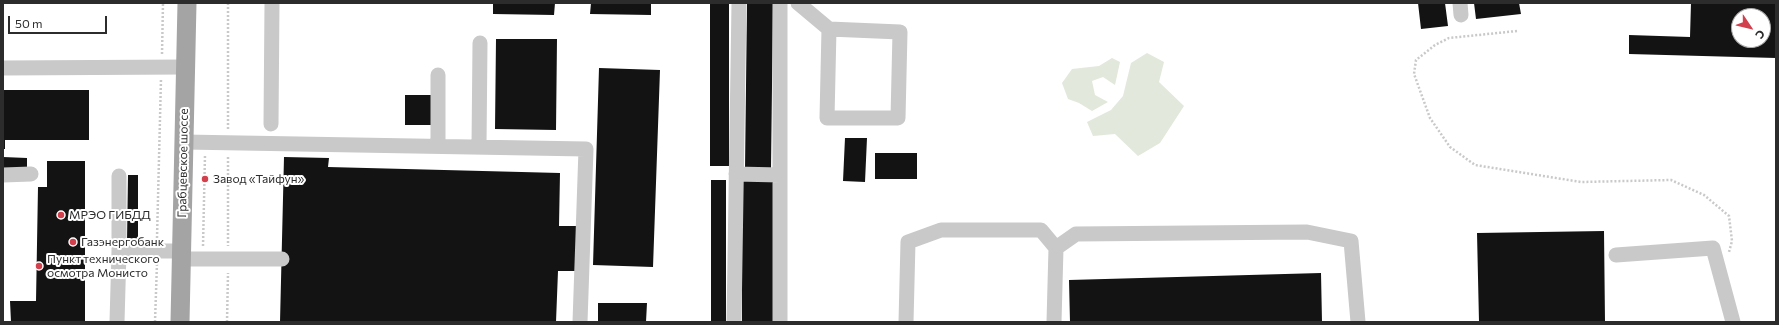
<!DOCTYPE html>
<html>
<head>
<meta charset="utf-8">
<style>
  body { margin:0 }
  #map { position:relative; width:1779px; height:325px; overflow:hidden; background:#fff; font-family:Commissioner,sans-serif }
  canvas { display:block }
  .frame { position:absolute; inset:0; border:4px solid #2c2c2c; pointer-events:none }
  .north { position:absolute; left:1731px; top:8px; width:40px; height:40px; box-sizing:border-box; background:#fff; border:1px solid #ababab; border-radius:50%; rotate:125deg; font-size:11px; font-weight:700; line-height:16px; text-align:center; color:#2c2c2c }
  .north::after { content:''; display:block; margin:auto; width:14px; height:18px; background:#d1404c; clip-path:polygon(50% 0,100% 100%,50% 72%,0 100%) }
  .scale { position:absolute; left:8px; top:16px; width:99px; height:18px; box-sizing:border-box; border:2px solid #2c2c2c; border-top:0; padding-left:5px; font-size:12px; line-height:14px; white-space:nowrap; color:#2c2c2c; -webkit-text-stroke:3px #fff; paint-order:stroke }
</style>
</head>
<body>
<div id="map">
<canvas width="1779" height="325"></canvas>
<div class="frame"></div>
<div class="north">С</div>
<div class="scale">50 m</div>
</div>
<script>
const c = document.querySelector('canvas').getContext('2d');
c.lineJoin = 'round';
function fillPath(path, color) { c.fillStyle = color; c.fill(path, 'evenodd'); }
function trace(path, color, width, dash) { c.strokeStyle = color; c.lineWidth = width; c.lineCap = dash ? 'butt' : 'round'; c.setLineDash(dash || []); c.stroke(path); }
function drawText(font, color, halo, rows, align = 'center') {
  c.font = font + ' Commissioner,sans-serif'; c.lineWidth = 4; c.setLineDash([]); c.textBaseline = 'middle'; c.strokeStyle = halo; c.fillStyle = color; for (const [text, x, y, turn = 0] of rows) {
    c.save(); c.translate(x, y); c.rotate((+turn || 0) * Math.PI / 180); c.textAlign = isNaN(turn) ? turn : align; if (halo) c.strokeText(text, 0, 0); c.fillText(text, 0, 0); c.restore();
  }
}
fillPath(new Path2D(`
  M 1147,53 L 1164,62 L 1159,82 L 1184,106 L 1160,143 L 1138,156 L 1115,134 L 1093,136 L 1087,122 L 1111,110 L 1123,96 L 1131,63 Z
  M 1112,58 L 1120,62 L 1115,85 L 1103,77 L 1092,81 L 1095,95 L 1108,102 L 1092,111 L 1079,103 L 1068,99 L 1062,83 L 1072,69 L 1099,66 Z`), '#e2e8db');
fillPath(new Path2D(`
  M 493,3 L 555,3 L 554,15 L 493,14 Z
  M 591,3 L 651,3 L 651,15 L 590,14 Z
  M 710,3 L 729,3 L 729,166 L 710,166 Z
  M 747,3 L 773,3 L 771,169 L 745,169 Z
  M 1418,3 L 1445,3 L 1448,26 L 1421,29 Z
  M 1474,3 L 1519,3 L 1521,14 L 1476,19 Z
  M 1691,3 L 1776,3 L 1776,58 L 1629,54 L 1629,35 L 1690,37 ZM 1739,16 L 1763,16 L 1763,40 L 1739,40 Z
  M 496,39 L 557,39 L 556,130 L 495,129 Z
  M 599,68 L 660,70 L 653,267 L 593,265 Z
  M 3,90 L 89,90 L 89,140 L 5,140 L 5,149 L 3,149 Z
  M 405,95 L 431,95 L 431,125 L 405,125 Z
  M 845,138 L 867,138 L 865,182 L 843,181 Z
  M 875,153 L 917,153 L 917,179 L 875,179 Z
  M 3,157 L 27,158 L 27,171 L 3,171 Z
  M 284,157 L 329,158 L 328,167 L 560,173 L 559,226 L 578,226 L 577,271 L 558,271 L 556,322 L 280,322 Z
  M 47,161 L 85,161 L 85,322 L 11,322 L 10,301 L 36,301 L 38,187 L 47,187 Z
  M 128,175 L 138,175 L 138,241 L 127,241 Z
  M 742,179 L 773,179 L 773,322 L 742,322 Z
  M 711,180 L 726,180 L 726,322 L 711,322 Z
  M 1604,231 L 1605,322 L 1479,322 L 1477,233 Z
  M 1321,273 L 1322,322 L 1070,322 L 1069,280 Z
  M 598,303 L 647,303 L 646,322 L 598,322 Z`), '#131313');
trace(new Path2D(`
  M 228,3 L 228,130
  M 1517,31 L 1449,38 L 1435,45 L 1416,60 L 1414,74 L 1430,118 L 1450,147 L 1475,165 L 1581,182 L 1671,180 L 1704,195 L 1729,216 L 1732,241 L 1729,252
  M 162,54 L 163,3
  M 228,157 L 228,246
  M 157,238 L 161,79
  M 203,246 L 205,155
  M 155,322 L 157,263
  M 227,322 L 228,273`), '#c9c9c9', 2.5, [2, 2]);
trace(new Path2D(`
  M 780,3 L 780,322
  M 798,3 L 829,29 L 900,32 L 898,118 L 827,118 L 829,29
  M 1460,3 L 1461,15
  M 3,68 L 185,67
  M 271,124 L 272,3
  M 184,142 L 586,149 L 580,322
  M 438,146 L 438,75
  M 479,146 L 480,43
  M 736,174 L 780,175
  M 3,175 L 31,174
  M 119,176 L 119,251 L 181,251
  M 1616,255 L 1713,248 L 1733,322
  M 181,259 L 282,259
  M 117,322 L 119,251
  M 734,322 L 739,3
  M 906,322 L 908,242 L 941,230 L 1041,230 L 1056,248
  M 1054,322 L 1056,248 L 1076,234 L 1307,232 L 1351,241 L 1358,322`), '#c9c9c9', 15);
trace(new Path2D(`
  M 180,322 L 187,3`), '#a4a4a4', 19);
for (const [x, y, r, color] of [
  [205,179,4,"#d1404c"],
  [61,215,4,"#d1404c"],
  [73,242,4,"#d1404c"],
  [39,266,4,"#d1404c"]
]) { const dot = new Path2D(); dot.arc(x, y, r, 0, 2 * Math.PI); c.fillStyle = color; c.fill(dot); trace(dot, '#fff', 1.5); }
drawText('12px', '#2c2c2c', '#fff', [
  ["Грабцевское шоссе",183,163,-89]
]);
drawText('12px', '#2c2c2c', '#fff', [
  ["Завод «Тайфун»",213,179],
  ["МРЭО ГИБДД",69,215],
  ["Газэнергобанк",81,242],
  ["Пункт технического",47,259],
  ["осмотра Монисто",47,273]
], 'left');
</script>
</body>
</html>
